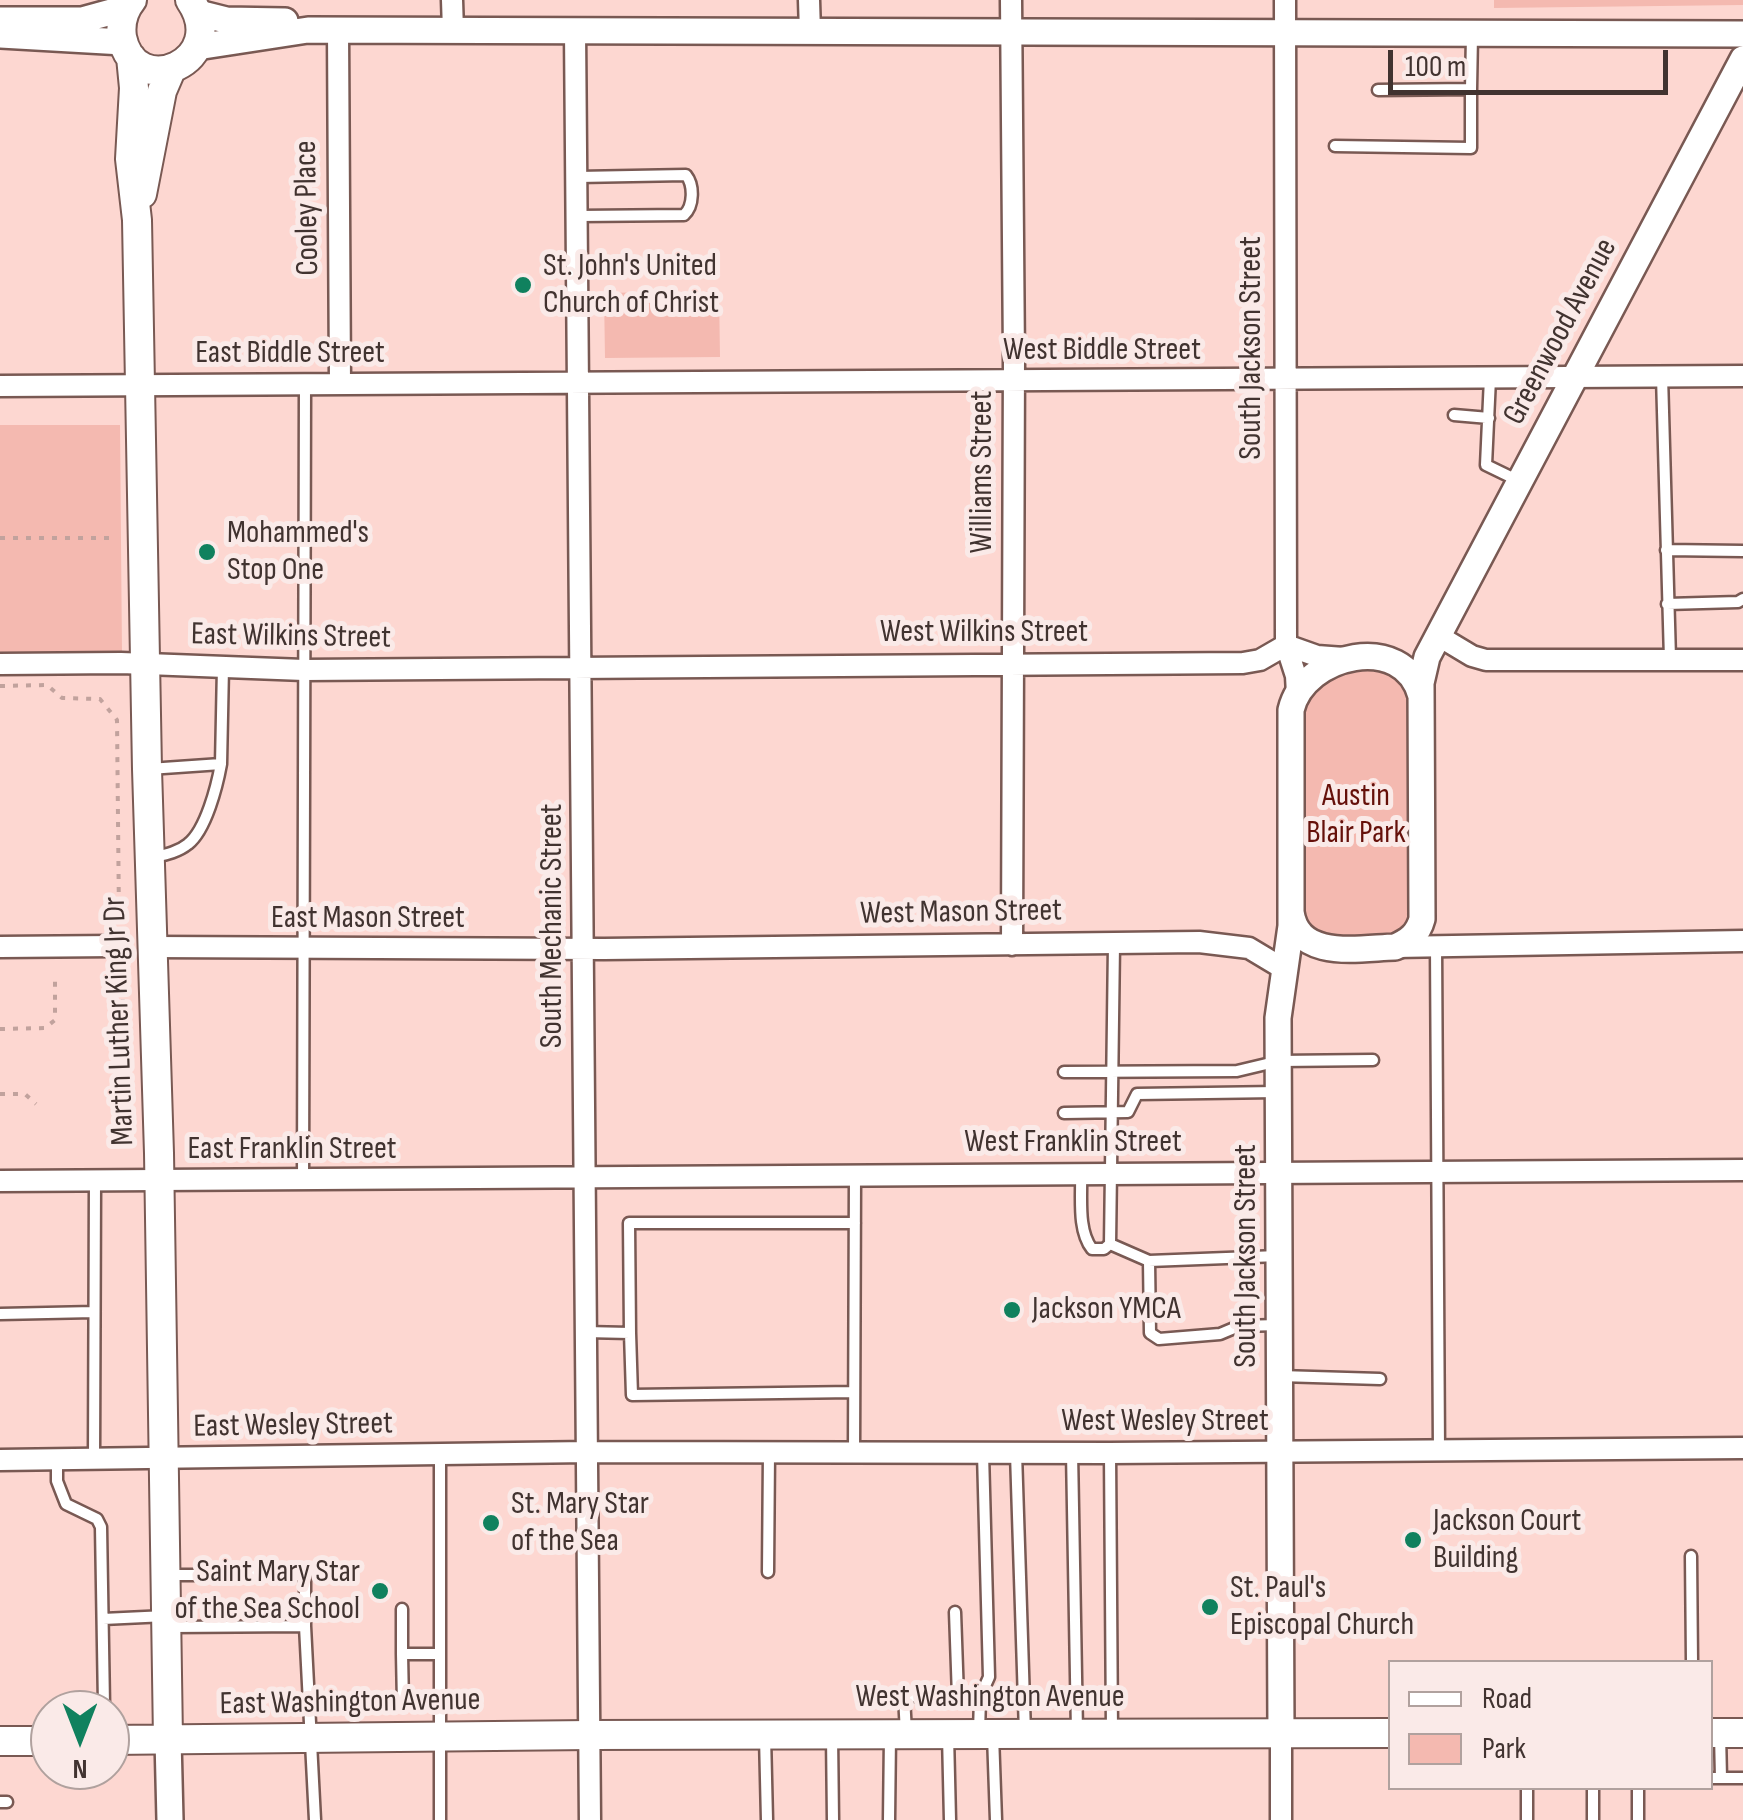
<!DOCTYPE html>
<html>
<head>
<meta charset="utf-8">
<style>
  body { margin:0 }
  #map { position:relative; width:1743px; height:1820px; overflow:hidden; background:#fdd7d1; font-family:"Sofia Sans Condensed",sans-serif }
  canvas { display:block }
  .legend { position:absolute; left:1388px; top:1660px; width:325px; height:130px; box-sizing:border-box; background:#faeae8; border:2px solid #b0a19e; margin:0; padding:12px 18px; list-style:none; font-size:30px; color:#413330 }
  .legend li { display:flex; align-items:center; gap:20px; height:50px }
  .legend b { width:50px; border:2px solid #b0a19e }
  .north { position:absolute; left:30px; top:1690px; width:100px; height:100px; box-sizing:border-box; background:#faeae8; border:2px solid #b0a19e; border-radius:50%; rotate:180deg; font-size:28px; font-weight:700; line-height:40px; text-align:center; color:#413330 }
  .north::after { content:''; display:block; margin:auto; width:35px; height:45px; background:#10815e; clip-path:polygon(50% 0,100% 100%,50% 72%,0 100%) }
  .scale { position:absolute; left:1388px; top:50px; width:280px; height:45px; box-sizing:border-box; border:5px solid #413330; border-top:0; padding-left:12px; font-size:30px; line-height:35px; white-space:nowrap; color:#413330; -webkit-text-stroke:8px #faeae8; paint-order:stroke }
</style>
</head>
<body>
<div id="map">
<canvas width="1743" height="1820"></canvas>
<ul class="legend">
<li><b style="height:12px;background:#fff"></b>Road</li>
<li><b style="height:28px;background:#f4b9b0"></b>Park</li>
</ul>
<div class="north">N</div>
<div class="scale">100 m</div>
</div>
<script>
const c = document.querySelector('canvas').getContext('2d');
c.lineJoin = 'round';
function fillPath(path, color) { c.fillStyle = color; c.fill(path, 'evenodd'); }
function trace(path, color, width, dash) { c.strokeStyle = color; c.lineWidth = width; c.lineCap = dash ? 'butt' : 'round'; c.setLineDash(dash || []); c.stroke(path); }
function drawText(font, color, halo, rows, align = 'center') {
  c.font = font + ' "Sofia Sans Condensed",sans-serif'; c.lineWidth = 10; c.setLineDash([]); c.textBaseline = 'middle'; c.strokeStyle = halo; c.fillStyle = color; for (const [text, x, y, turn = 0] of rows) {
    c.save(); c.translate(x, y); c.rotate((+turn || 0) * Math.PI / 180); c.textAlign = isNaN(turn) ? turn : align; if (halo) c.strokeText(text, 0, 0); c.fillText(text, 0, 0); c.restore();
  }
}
fillPath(new Path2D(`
  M 1494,0 L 1743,0 L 1743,5 L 1494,8 Z
  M 719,291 L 720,357 L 605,358 L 604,293 Z
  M 0,425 L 120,425 L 122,656 L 0,658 Z
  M 1332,662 L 1411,674 L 1416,933 L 1326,949 L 1291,912 L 1290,721 Z`), '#f4b9b0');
const service = new Path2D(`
  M 1471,89 L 1472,35
  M 1335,146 L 1471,148 L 1471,89 L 1378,90
  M 578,177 L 686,175 C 694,185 694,206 684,215 L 579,216
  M 1662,376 L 1670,659
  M 1490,378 L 1486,465 L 1519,481
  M 1454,415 L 1489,418
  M 1666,550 L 1743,551
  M 1667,604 L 1738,602 L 1743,599
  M 149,769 L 221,764 L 223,667
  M 150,858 C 163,855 177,853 188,844 C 206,830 217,786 221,764
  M 1436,946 L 1439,1451
  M 1064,1072 L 1237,1071 L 1279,1061 L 1373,1060
  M 1064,1113 L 1128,1112 L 1137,1094 L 1277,1092
  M 1081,1172 C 1082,1196 1077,1230 1092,1249 L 1104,1249 L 1110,1244 L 1149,1261
  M 303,1180 L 305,385
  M 1110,1244 L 1114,944
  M 1278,1256 L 1149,1261 L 1150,1333 L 1159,1339 L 1220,1334 L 1239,1326 L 1279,1325
  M 0,1314 L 94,1312
  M 585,1332 L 630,1333 L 629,1223 L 855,1223
  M 630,1333 L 632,1395 L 854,1392
  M 1280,1376 L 1380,1379
  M 1072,1452 L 1077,1732
  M 854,1453 L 855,1175
  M 1016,1453 L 1025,1733
  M 440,1454 L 440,1820
  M 1110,1454 L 1112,1732
  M 57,1459 L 57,1481 L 66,1504 L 97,1519 L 101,1527 L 104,1705
  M 94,1459 L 95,1181
  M 1691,1556 L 1692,1662
  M 768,1572 L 769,1453
  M 168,1575 L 305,1575 L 305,1626 L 171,1627
  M 402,1609 L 402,1654
  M 955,1612 L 958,1697
  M 103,1619 L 166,1616
  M 305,1626 L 315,1820
  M 980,1697 L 989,1677 L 983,1453
  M 403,1704 L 402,1654 L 438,1654
  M 906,1733 L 904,1696 L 980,1697 L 979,1733
  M 1720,1734 L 1721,1778
  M 948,1735 L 950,1820
  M 993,1735 L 996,1820
  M 765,1736 L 767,1820
  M 832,1736 L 833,1820
  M 1710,1778 L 1743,1778
  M 1527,1788 L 1527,1820
  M 1593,1788 L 1593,1820
  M 1638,1788 L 1638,1820
  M 0,1802 L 7,1802
  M 889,1820 L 890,1736`);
const minor = new Path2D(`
  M 452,0 L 453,31
  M 809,0 L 810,33
  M 1011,0 L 1014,359 L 1012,945
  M 1285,0 L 1286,645 L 1296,676 L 1297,694
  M 338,31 L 340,384
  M 575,31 L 590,1820
  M 0,386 L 1743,376
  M 1437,635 L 1472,656 L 1486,660 L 1743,660
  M 1286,645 L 1317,656 L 1344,658
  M 0,664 L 121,663 L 304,670 L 1243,663 L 1260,660 L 1286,645
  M 0,947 L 115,946
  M 152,947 L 604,949 L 1199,942 L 1249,948 L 1284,969
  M 1395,947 L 1743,941
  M 0,1181 L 1743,1170
  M 0,1460 L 588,1452 L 1110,1453 L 1743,1448
  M 1281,1733 L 1281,1820`);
const tertiary = new Path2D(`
  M 198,13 L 226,20 L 285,21
  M 0,20 L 82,20 L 126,8
  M 0,35 L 123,42
  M 197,47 L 308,30 L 1743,34
  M 1291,912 C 1298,961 1359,948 1395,947 C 1409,941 1418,934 1422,919 L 1421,683 L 1427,657 L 1743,59
  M 1281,1733 L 1278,1018 L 1291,926 L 1291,710 C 1304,654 1404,631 1421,696
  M 168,1739 L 170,1820`);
const secondary = new Path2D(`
  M 132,0 C 123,11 120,23 122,37 C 135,103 232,61 190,0
  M 131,57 L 134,88 L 130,159 L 137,220 L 147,769 L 159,1153 L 168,1739
  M 142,194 L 162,91 L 171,70
  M 1710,1733 L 1743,1733
  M 110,1740 L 590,1735 L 1390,1733
  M 0,1741 L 50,1741`);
trace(service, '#795953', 15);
trace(minor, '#795953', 25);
trace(tertiary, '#795953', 30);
trace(secondary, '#795953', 32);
trace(new Path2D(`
  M 0,538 L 112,538
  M 0,686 L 47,685 L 62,698 L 100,699 L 117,720 L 119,918
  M 122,973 L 126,1118
  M 0,1029 L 45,1028 L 55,1020 L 55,974
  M 0,1094 L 25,1094 L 36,1104`), '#c1a29d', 4, [5, 8]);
trace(service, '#fff', 10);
trace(minor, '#fff', 20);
trace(tertiary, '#fff', 25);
trace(secondary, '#fff', 28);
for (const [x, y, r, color] of [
  [523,285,10,"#10815e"],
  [207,552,10,"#10815e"],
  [1012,1310,10,"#10815e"],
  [491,1523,10,"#10815e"],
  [1413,1540,10,"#10815e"],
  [380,1591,10,"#10815e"],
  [1210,1607,10,"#10815e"]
]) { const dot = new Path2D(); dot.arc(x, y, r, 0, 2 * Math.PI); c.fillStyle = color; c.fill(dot); trace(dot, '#faeae8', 4); }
drawText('32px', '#413330', '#faeae8', [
  ["Cooley Place",308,208,-91],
  ["Greenwood Avenue",1561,332,-62],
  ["South Jackson Street",1252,348,-90],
  ["West Biddle Street",1102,351],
  ["East Biddle Street",290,354],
  ["Williams Street",983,472,-90],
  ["West Wilkins Street",984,633],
  ["East Wilkins Street",291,637,1],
  ["West Mason Street",961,913,-1],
  ["East Mason Street",368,919],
  ["South Mechanic Street",553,926,-90],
  ["Martin Luther King Jr Dr",120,1021,-92],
  ["West Franklin Street",1073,1143],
  ["East Franklin Street",292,1150],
  ["South Jackson Street",1247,1256,-90],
  ["West Wesley Street",1165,1422],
  ["East Wesley Street",293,1426,-1],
  ["West Washington Avenue",990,1698],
  ["East Washington Avenue",350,1703,-1]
]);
drawText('32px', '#413330', '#faeae8', [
  ["St. John's United",543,267],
  ["Church of Christ",543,304],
  ["Mohammed's",227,534],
  ["Stop One",227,571],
  ["Jackson YMCA",1032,1310],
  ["St. Mary Star",511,1505],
  ["of the Sea",511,1542],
  ["Jackson Court",1433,1522],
  ["Building",1433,1559],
  ["Saint Mary Star",360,1573,"right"],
  ["of the Sea School",360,1610,"right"],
  ["St. Paul's",1230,1589],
  ["Episcopal Church",1230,1626]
], 'left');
drawText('32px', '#65100a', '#faeae8', [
  ["Austin",1356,797],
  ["Blair Park",1356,834]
]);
</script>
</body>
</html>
